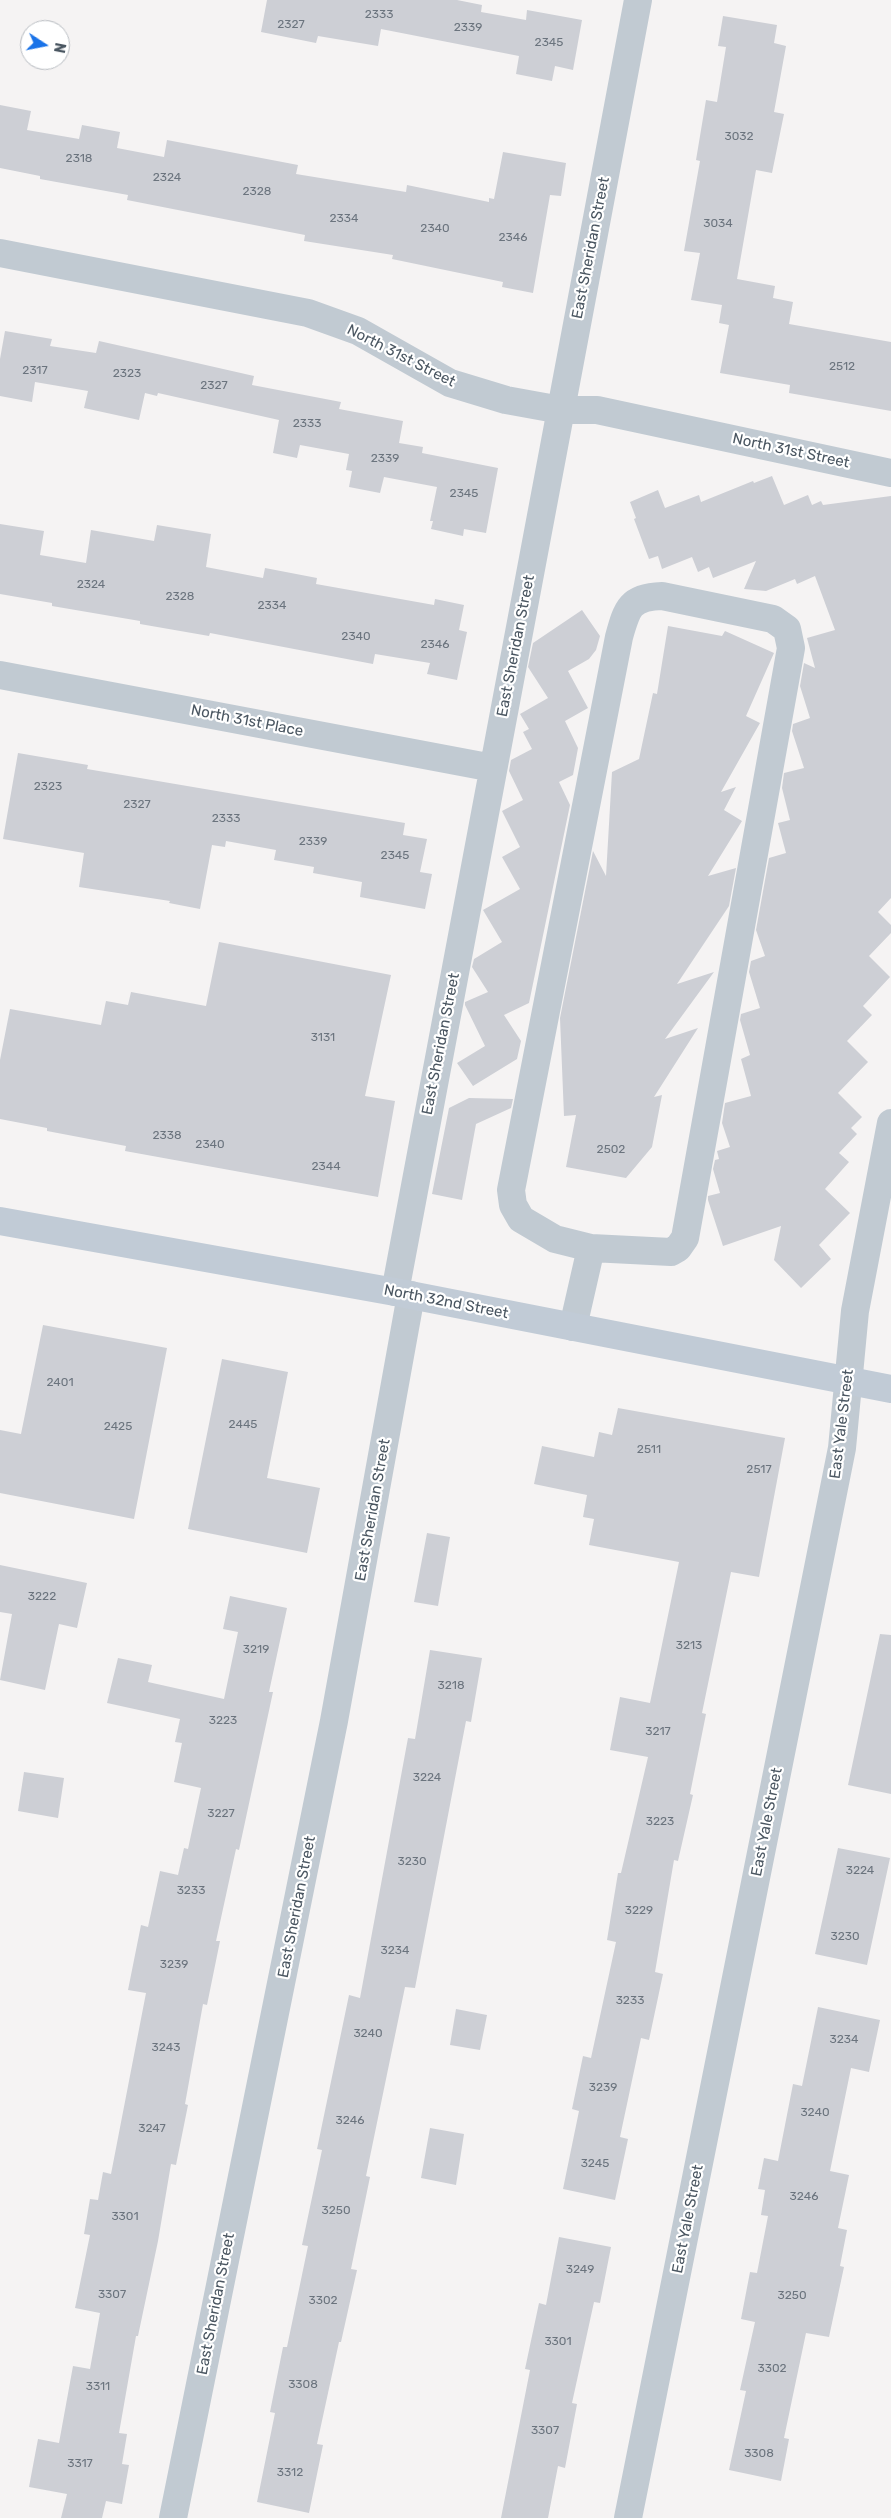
<!DOCTYPE html>
<html>
<head>
<meta charset="utf-8">
<style>
  body { margin:0 }
  #map { position:relative; width:891px; height:2518px; overflow:hidden; background:#f5f3f3; font-family:Rubik,sans-serif }
  canvas { display:block }
  .north { position:absolute; left:20px; top:20px; width:50px; height:50px; box-sizing:border-box; background:#fff; border:1px solid #b7bbc0; border-radius:50%; rotate:101deg; font-size:14px; font-weight:700; line-height:20px; text-align:center; color:#4a5661 }
  .north::after { content:''; display:block; margin:auto; width:18px; height:22px; background:#1a73e8; clip-path:polygon(50% 0,100% 100%,50% 72%,0 100%) }
</style>
</head>
<body>
<div id="map">
<canvas width="891" height="2518"></canvas>
<div class="north">N</div>
</div>
<script>
const c = document.querySelector('canvas').getContext('2d');
c.lineJoin = 'round';
function fillPath(path, color) { c.fillStyle = color; c.fill(path, 'evenodd'); }
function trace(path, color, width, dash) { c.strokeStyle = color; c.lineWidth = width; c.lineCap = dash ? 'butt' : 'round'; c.setLineDash(dash || []); c.stroke(path); }
function drawText(font, color, halo, rows, align = 'center') {
  c.font = font + ' Rubik,sans-serif'; c.lineWidth = 4.5; c.setLineDash([]); c.textBaseline = 'middle'; c.strokeStyle = halo; c.fillStyle = color; for (const [text, x, y, turn = 0] of rows) {
    c.save(); c.translate(x, y); c.rotate((+turn || 0) * Math.PI / 180); c.textAlign = isNaN(turn) ? turn : align; if (halo) c.strokeText(text, 0, 0); c.fillText(text, 0, 0); c.restore();
  }
}
fillPath(new Path2D(`
  M 267,0 L 457,0 L 482,5 L 481,12 L 526,20 L 527,10 L 582,20 L 573,70 L 555,66 L 552,81 L 516,74 L 519,56 L 381,29 L 378,46 L 318,36 L 316,43 L 261,32 Z
  M 723,16 L 777,25 L 774,43 L 786,46 L 774,112 L 784,114 L 772,173 L 756,170 L 737,279 L 775,286 L 773,298 L 793,302 L 789,324 L 891,342 L 891,411 L 789,393 L 790,385 L 720,373 L 729,325 L 719,323 L 722,305 L 691,300 L 700,253 L 684,251 L 700,161 L 696,160 L 706,100 L 717,102 L 726,47 L 718,46 Z
  M 0,105 L 31,111 L 27,130 L 79,139 L 82,125 L 120,132 L 117,148 L 164,157 L 167,140 L 298,165 L 296,174 L 406,192 L 407,185 L 489,202 L 489,198 L 494,199 L 503,152 L 566,163 L 561,196 L 550,195 L 533,293 L 502,287 L 503,282 L 392,259 L 393,255 L 304,241 L 305,235 L 127,200 L 128,195 L 40,179 L 40,176 L 0,168 Z
  M 5,331 L 52,339 L 50,346 L 96,353 L 99,341 L 166,356 L 254,376 L 252,385 L 341,402 L 339,409 L 403,421 L 399,443 L 423,447 L 422,453 L 498,468 L 486,533 L 464,529 L 463,536 L 431,529 L 433,521 L 430,521 L 437,487 L 384,477 L 380,493 L 349,487 L 352,471 L 346,470 L 349,454 L 300,445 L 297,458 L 273,453 L 279,420 L 158,393 L 157,396 L 145,393 L 139,420 L 84,408 L 88,391 L 35,382 L 32,402 L 0,396 L 0,359 Z
  M 772,476 L 784,505 L 808,495 L 812,505 L 821,501 L 823,505 L 891,496 L 891,898 L 878,912 L 891,925 L 891,933 L 869,956 L 890,977 L 863,1006 L 872,1015 L 847,1041 L 868,1062 L 838,1093 L 862,1117 L 851,1128 L 857,1134 L 839,1153 L 849,1162 L 825,1189 L 850,1213 L 819,1245 L 831,1259 L 801,1288 L 774,1260 L 781,1226 L 723,1246 L 708,1200 L 708,1196 L 720,1193 L 713,1169 L 715,1160 L 719,1159 L 717,1151 L 730,1147 L 722,1123 L 725,1103 L 751,1096 L 741,1059 L 750,1055 L 740,1020 L 741,1014 L 760,1008 L 749,972 L 751,961 L 765,956 L 756,930 L 769,858 L 786,853 L 778,823 L 790,820 L 782,788 L 784,773 L 804,768 L 792,731 L 793,724 L 810,718 L 800,686 L 804,663 L 815,668 L 807,638 L 835,630 L 815,576 L 797,584 L 795,579 L 766,591 L 744,589 L 756,561 L 713,578 L 709,567 L 698,572 L 692,557 L 662,569 L 658,556 L 649,559 L 634,519 L 636,518 L 630,502 L 658,490 L 665,508 L 699,495 L 701,502 L 753,481 L 754,483 Z
  M 0,524 L 44,531 L 40,555 L 86,563 L 91,530 L 154,541 L 157,525 L 211,534 L 206,567 L 263,578 L 265,568 L 317,578 L 316,584 L 434,605 L 435,599 L 464,605 L 459,630 L 467,632 L 457,680 L 427,674 L 430,663 L 375,654 L 373,664 L 210,633 L 209,636 L 140,624 L 140,621 L 52,606 L 52,603 L 0,594 Z
  M 582,610 L 600,636 L 596,650 L 589,659 L 568,671 L 588,708 L 565,721 L 578,748 L 573,775 L 559,782 L 570,805 L 529,1003 L 504,1015 L 521,1041 L 517,1059 L 473,1086 L 457,1063 L 485,1046 L 465,1005 L 465,1002 L 488,992 L 472,967 L 474,959 L 502,942 L 483,910 L 520,889 L 502,857 L 520,847 L 502,811 L 523,800 L 509,771 L 511,760 L 532,749 L 523,732 L 529,729 L 520,714 L 548,698 L 528,667 L 533,643 Z
  M 668,626 L 722,636 L 725,631 L 774,653 L 746,716 L 760,723 L 721,792 L 736,787 L 724,810 L 742,821 L 708,876 L 736,868 L 729,906 L 677,984 L 714,972 L 665,1039 L 698,1028 L 654,1097 L 662,1095 L 652,1147 L 626,1178 L 566,1167 L 576,1115 L 564,1116 L 560,1018 L 593,851 L 606,876 L 612,772 L 639,759 L 653,693 L 657,694 Z
  M 18,753 L 88,765 L 87,769 L 405,823 L 403,835 L 427,839 L 420,872 L 432,874 L 425,909 L 360,897 L 362,882 L 313,873 L 314,867 L 274,860 L 276,850 L 226,841 L 225,847 L 212,845 L 200,909 L 169,903 L 170,901 L 79,887 L 84,853 L 3,839 Z
  M 219,942 L 391,975 L 365,1096 L 395,1101 L 378,1197 L 125,1151 L 126,1146 L 47,1131 L 47,1128 L 0,1119 L 0,1060 L 10,1009 L 101,1025 L 106,1001 L 128,1005 L 131,992 L 206,1006 Z
  M 469,1098 L 513,1099 L 511,1108 L 476,1124 L 462,1200 L 432,1194 L 449,1108 Z
  M 43,1325 L 167,1348 L 134,1519 L 0,1493 L 0,1430 L 21,1434 Z
  M 222,1359 L 288,1372 L 267,1478 L 320,1488 L 307,1553 L 188,1529 Z
  M 618,1408 L 785,1438 L 759,1577 L 731,1572 L 702,1713 L 706,1714 L 690,1794 L 693,1795 L 678,1861 L 674,1860 L 655,1972 L 663,1974 L 649,2040 L 641,2038 L 620,2137 L 628,2139 L 615,2200 L 563,2189 L 579,2111 L 572,2109 L 583,2056 L 591,2058 L 616,1942 L 607,1940 L 618,1873 L 621,1873 L 648,1757 L 610,1750 L 620,1697 L 650,1703 L 679,1562 L 589,1545 L 594,1519 L 583,1517 L 587,1495 L 534,1484 L 542,1446 L 594,1457 L 599,1432 L 612,1435 Z
  M 427,1533 L 450,1537 L 438,1606 L 414,1602 Z
  M 0,1565 L 87,1583 L 77,1628 L 59,1624 L 45,1690 L 0,1680 L 12,1614 L 0,1612 Z
  M 230,1596 L 287,1608 L 269,1692 L 273,1692 L 239,1850 L 236,1849 L 216,1941 L 220,1941 L 207,2005 L 203,2004 L 185,2104 L 188,2105 L 176,2165 L 171,2164 L 158,2241 L 138,2336 L 136,2336 L 119,2433 L 127,2434 L 122,2464 L 129,2465 L 122,2504 L 106,2501 L 102,2518 L 61,2518 L 67,2494 L 29,2487 L 38,2439 L 59,2443 L 73,2366 L 90,2369 L 100,2313 L 75,2308 L 90,2235 L 84,2234 L 90,2199 L 98,2200 L 103,2172 L 111,2174 L 146,1993 L 128,1990 L 141,1925 L 148,1927 L 160,1871 L 178,1875 L 184,1848 L 188,1849 L 201,1788 L 174,1782 L 182,1743 L 175,1742 L 180,1719 L 107,1703 L 118,1658 L 152,1665 L 148,1682 L 224,1699 L 238,1632 L 223,1629 Z
  M 880,1634 L 891,1635 L 891,1794 L 848,1785 Z
  M 430,1650 L 482,1658 L 471,1722 L 466,1721 L 415,1988 L 405,1987 L 366,2176 L 370,2177 L 351,2269 L 357,2270 L 341,2342 L 339,2342 L 317,2444 L 323,2445 L 309,2513 L 257,2502 L 275,2413 L 270,2412 L 283,2347 L 287,2347 L 308,2246 L 302,2245 L 322,2150 L 317,2149 L 349,1995 L 360,1998 L 408,1738 L 415,1739 Z
  M 24,1772 L 64,1778 L 58,1818 L 18,1811 Z
  M 838,1848 L 890,1858 L 867,1965 L 815,1954 Z
  M 818,2007 L 880,2020 L 869,2072 L 851,2068 L 830,2171 L 849,2175 L 838,2228 L 847,2230 L 840,2266 L 844,2267 L 829,2337 L 806,2333 L 784,2438 L 789,2439 L 781,2481 L 729,2470 L 746,2391 L 740,2390 L 755,2322 L 741,2319 L 750,2272 L 757,2273 L 768,2216 L 761,2215 L 765,2190 L 758,2189 L 764,2158 L 778,2161 L 793,2084 L 802,2086 Z
  M 456,2009 L 487,2015 L 480,2050 L 450,2045 Z
  M 430,2128 L 464,2134 L 456,2185 L 421,2178 Z
  M 559,2237 L 611,2247 L 600,2303 L 594,2302 L 572,2403 L 577,2404 L 565,2468 L 558,2466 L 548,2518 L 501,2518 L 530,2370 L 525,2369 L 539,2303 L 546,2305 Z`), '#cdcfd5');
trace(new Path2D(`
  M 0,253 L 308,313 L 358,331 L 450,383 L 506,400 L 561,410 L 597,410 L 891,473
  M 662,596 L 773,619 L 787,629 L 791,648 L 685,1238 L 678,1248 L 671,1252 L 591,1248 L 555,1239 L 521,1219 L 513,1205 L 511,1190 L 619,637 C 627,608 630,597 662,596 Z
  M 0,675 L 493,768
  M 395,1292 L 638,0
  M 573,1327 L 591,1248
  M 173,2518 L 334,1721 L 411,1295
  M 628,2518 L 842,1448 L 855,1311 L 891,1123`), '#c1cad2', 28);
trace(new Path2D(`
  M 0,1221 L 395,1292 L 891,1389`), '#c1cbd6', 28);
drawText('12px', '#6b747e', null, [
  ["2333",379,15],
  ["2327",291,25],
  ["2339",468,28],
  ["2345",549,43],
  ["3032",739,137],
  ["2318",79,159],
  ["2324",167,178],
  ["2328",257,192],
  ["2334",344,219],
  ["3034",718,224],
  ["2340",435,229],
  ["2346",513,238],
  ["2512",842,367],
  ["2317",35,371],
  ["2323",127,374],
  ["2327",214,386],
  ["2333",307,424],
  ["2339",385,459],
  ["2345",464,494],
  ["2324",91,585],
  ["2328",180,597],
  ["2334",272,606],
  ["2340",356,637],
  ["2346",435,645],
  ["2323",48,787],
  ["2327",137,805],
  ["2333",226,819],
  ["2339",313,842],
  ["2345",395,856],
  ["3131",323,1038],
  ["2338",167,1136],
  ["2340",210,1145],
  ["2502",611,1150],
  ["2344",326,1167],
  ["2401",60,1383],
  ["2445",243,1425],
  ["2425",118,1427],
  ["2511",649,1450],
  ["2517",759,1470],
  ["3222",42,1597],
  ["3213",689,1646],
  ["3219",256,1650],
  ["3218",451,1686],
  ["3223",223,1721],
  ["3217",658,1732],
  ["3224",427,1778],
  ["3227",221,1814],
  ["3223",660,1822],
  ["3230",412,1862],
  ["3224",860,1871],
  ["3233",191,1891],
  ["3229",639,1911],
  ["3230",845,1937],
  ["3234",395,1951],
  ["3239",174,1965],
  ["3233",630,2001],
  ["3240",368,2034],
  ["3234",844,2040],
  ["3243",166,2048],
  ["3239",603,2088],
  ["3240",815,2113],
  ["3246",350,2121],
  ["3247",152,2129],
  ["3245",595,2164],
  ["3246",804,2197],
  ["3250",336,2211],
  ["3301",125,2217],
  ["3249",580,2270],
  ["3307",112,2295],
  ["3250",792,2296],
  ["3302",323,2301],
  ["3301",558,2342],
  ["3302",772,2369],
  ["3308",303,2385],
  ["3311",98,2387],
  ["3307",545,2431],
  ["3308",759,2454],
  ["3317",80,2464],
  ["3312",290,2473]
]);
drawText('15px', '#4a5661', '#fff', [
  ["East Sheridan Street",591,248,-79],
  ["North 31st Street",401,356,27],
  ["North 31st Street",791,451,12],
  ["East Sheridan Street",516,646,-79],
  ["North 31st Place",247,721,11],
  ["East Sheridan Street",441,1044,-79],
  ["North 32nd Street",446,1302,11],
  ["East Yale Street",842,1424,-83],
  ["East Sheridan Street",373,1510,-80],
  ["East Yale Street",767,1822,-79],
  ["East Sheridan Street",297,1907,-79],
  ["East Yale Street",688,2219,-79],
  ["East Sheridan Street",216,2304,-79]
]);
</script>
</body>
</html>
